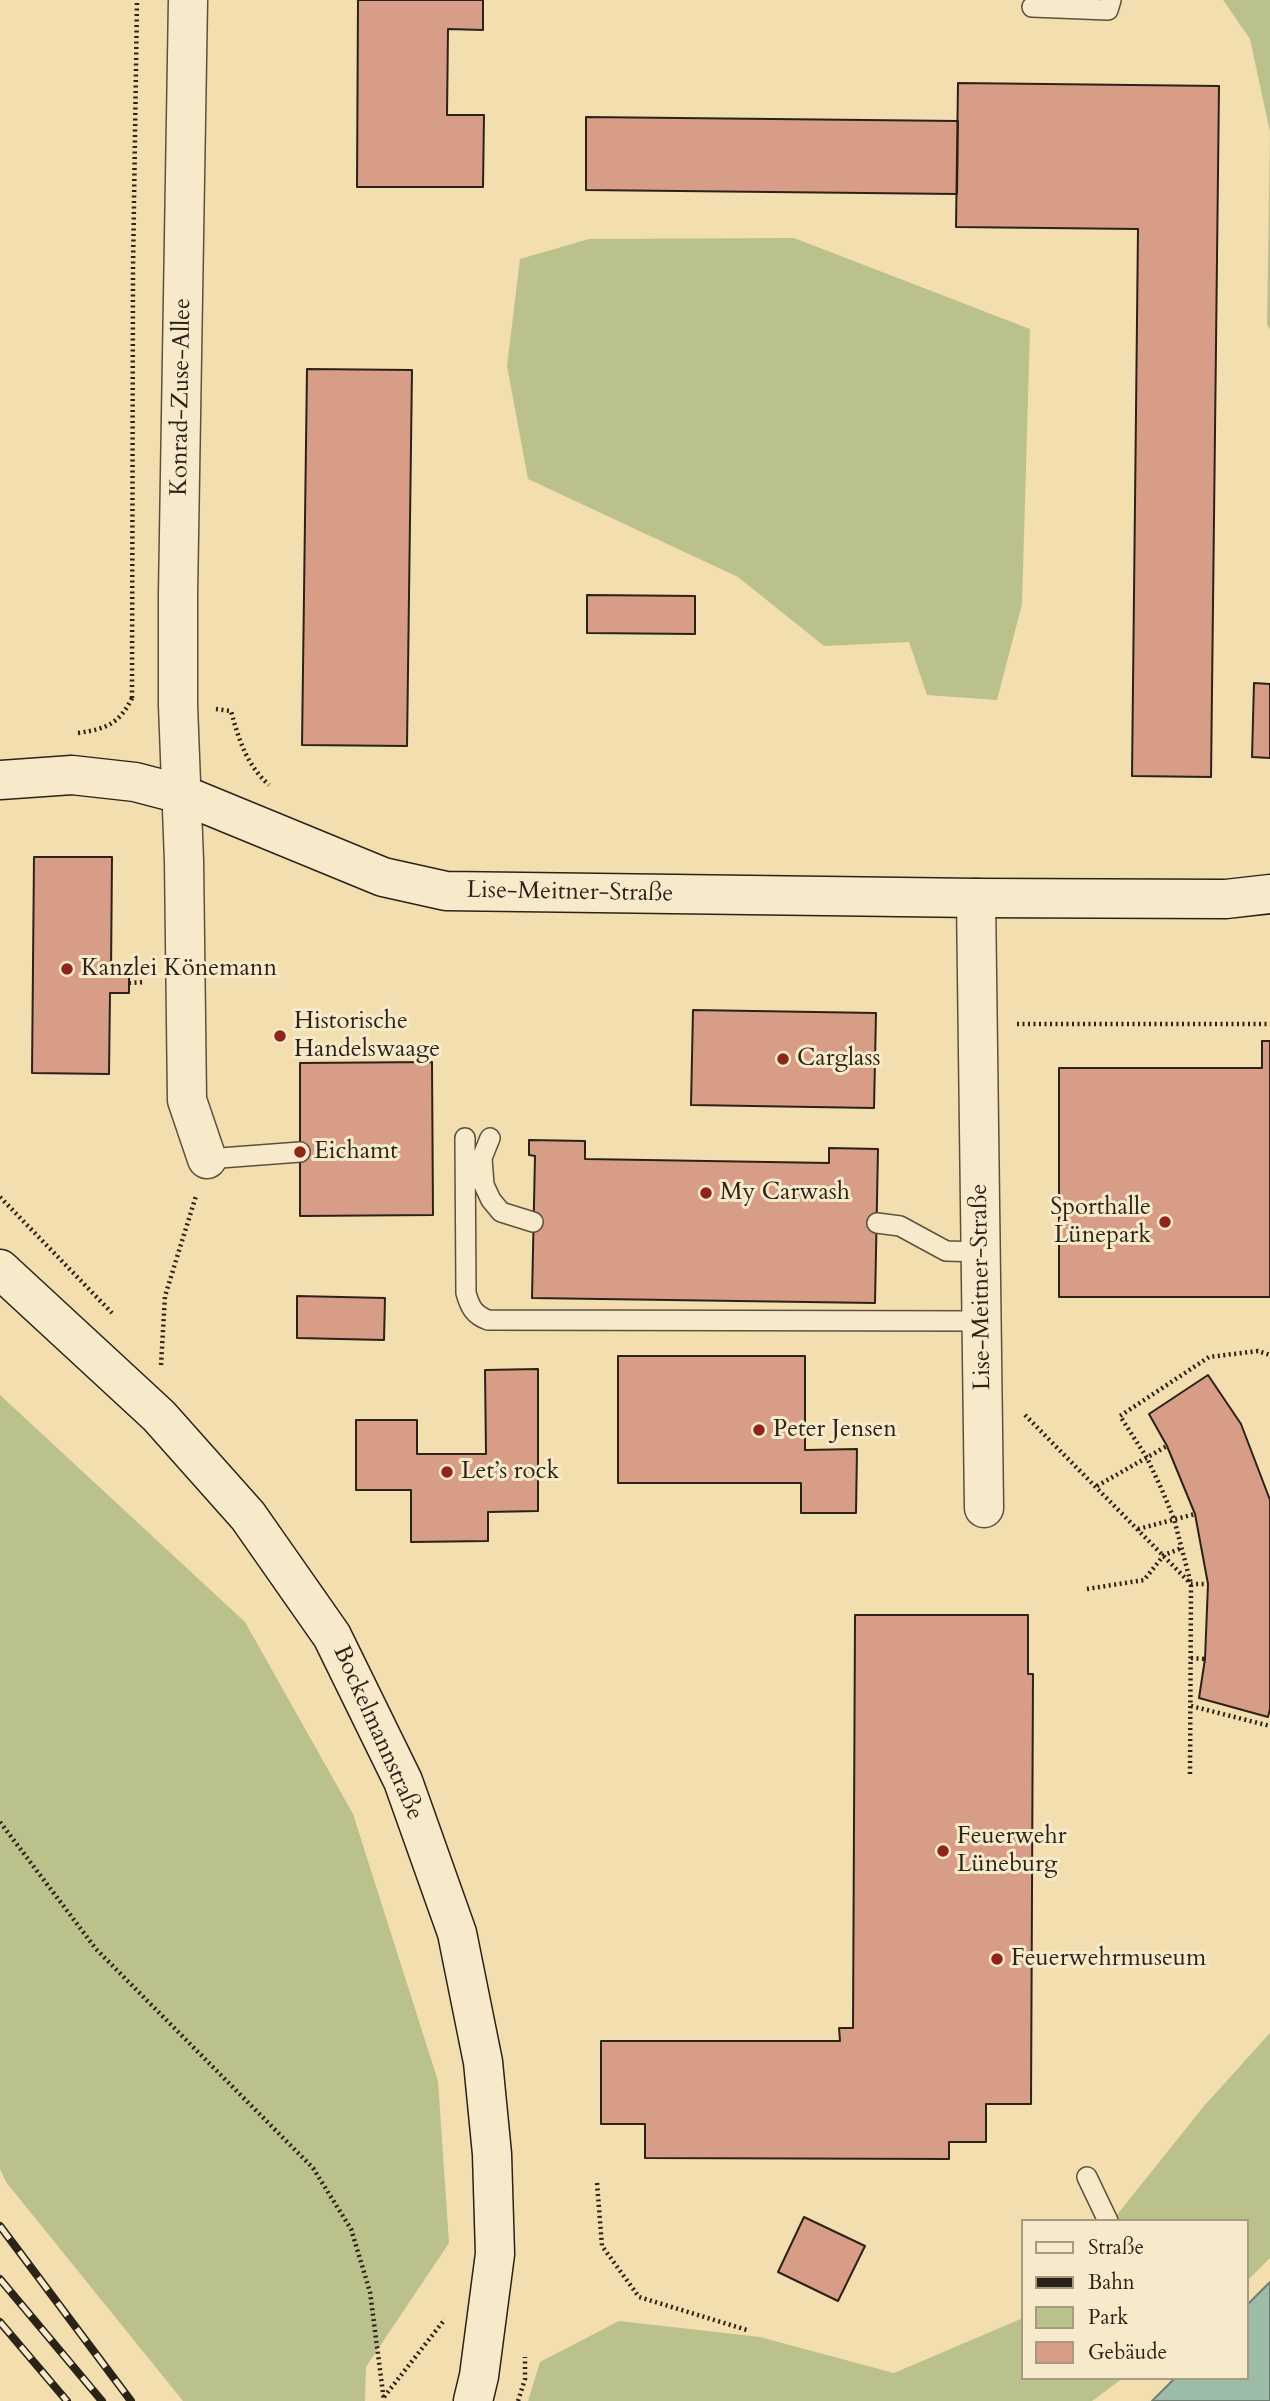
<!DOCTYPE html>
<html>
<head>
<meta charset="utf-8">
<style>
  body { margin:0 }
  #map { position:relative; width:1270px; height:2401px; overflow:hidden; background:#f3deaf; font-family:Cardo,serif }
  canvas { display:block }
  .legend { position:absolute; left:1021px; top:2219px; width:228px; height:161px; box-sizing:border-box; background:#f7eacb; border:2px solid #a59a83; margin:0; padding:9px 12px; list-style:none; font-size:21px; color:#2b2218 }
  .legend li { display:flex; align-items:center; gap:14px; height:35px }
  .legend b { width:35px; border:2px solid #a59a83 }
</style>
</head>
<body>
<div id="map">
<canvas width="1270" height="2401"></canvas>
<ul class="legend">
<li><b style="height:9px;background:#f7eacb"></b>Straße</li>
<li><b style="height:9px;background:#2b2218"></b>Bahn</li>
<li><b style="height:19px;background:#bbc18b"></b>Park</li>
<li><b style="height:19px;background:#d89d86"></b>Gebäude</li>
</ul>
</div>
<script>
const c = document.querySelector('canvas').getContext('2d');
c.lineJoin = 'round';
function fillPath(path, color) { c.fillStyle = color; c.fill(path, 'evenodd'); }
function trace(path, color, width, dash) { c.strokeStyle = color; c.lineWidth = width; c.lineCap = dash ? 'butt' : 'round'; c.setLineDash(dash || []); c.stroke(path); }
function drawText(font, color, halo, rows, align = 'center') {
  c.font = font + ' Cardo,serif'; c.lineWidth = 6; c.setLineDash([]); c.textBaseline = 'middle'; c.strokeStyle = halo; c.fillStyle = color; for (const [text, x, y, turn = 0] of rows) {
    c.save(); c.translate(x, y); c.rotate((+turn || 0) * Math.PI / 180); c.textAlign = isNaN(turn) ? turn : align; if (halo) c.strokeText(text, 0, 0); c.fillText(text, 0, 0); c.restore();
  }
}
fillPath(new Path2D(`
  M 1223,0 L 1270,0 L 1270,329 L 1267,325 L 1270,132 L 1250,39 Z
  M 794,238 L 1030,329 L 1022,604 L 997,700 L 927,695 L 909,642 L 824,646 L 738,577 L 528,479 L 507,366 L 520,259 L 589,239 Z
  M 0,1395 L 245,1622 L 353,1814 L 438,2081 L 449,2243 L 366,2367 L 365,2401 L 183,2401 L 6,2182 L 0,2169 Z
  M 1270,2033 L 1270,2258 L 1247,2281 L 1247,2221 L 1112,2221 L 1204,2106 Z
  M 1023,2318 L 1023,2378 L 1123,2378 L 1092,2401 L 528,2401 L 540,2362 L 619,2321 L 760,2337 L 894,2373 Z`), '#bbc18b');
const water = new Path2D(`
  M 1270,2282 L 1270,2401 L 1152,2401 L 1175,2378 L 1247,2378 L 1247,2305 Z`);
fillPath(water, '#9cbca7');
trace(water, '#6f7e6e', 2);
const building = new Path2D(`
  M 358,0 L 483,0 L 483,30 L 448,29 L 447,115 L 484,115 L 483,187 L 357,187 Z
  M 958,83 L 1219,86 L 1211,777 L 1132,776 L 1138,229 L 956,227 Z
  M 586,117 L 958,121 L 957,194 L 586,190 Z
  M 307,369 L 412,370 L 407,746 L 302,745 Z
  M 587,595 L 695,596 L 695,634 L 587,633 Z
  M 1254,683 L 1270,684 L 1270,758 L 1252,757 Z
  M 34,857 L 112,857 L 111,973 L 129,973 L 129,993 L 110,993 L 109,1074 L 32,1073 Z
  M 693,1010 L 876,1013 L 874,1108 L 691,1105 Z
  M 1262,1041 L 1270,1041 L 1270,1297 L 1059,1297 L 1059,1068 L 1262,1068 Z
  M 432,1062 L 433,1215 L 300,1216 L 300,1063 Z
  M 529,1140 L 585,1141 L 585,1159 L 829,1163 L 829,1148 L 878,1149 L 875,1303 L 532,1298 L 535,1156 L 529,1155 Z
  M 297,1296 L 385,1298 L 384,1340 L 297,1338 Z
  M 618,1356 L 805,1356 L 805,1450 L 857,1449 L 856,1513 L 801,1513 L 801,1483 L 618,1483 Z
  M 538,1369 L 538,1511 L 488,1512 L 488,1541 L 411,1542 L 411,1490 L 356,1490 L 356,1420 L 417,1420 L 417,1454 L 486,1454 L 485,1370 Z
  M 1208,1375 L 1241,1424 L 1270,1500 L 1270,1709 L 1268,1717 L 1199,1698 L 1205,1659 L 1208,1584 L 1195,1514 L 1167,1446 L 1149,1414 Z
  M 855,1615 L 1028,1615 L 1028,1674 L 1033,1674 L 1031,2104 L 986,2104 L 986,2142 L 949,2142 L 949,2159 L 645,2158 L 645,2124 L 601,2124 L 601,2041 L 840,2041 L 839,2028 L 853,2028 Z
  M 804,2217 L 865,2246 L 838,2301 L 778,2272 Z`);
fillPath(building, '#d89d86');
trace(building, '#2b2218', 2);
const lane = new Path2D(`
  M 1032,7 L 1108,10 L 1111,0
  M 465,1138 L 466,1293 C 470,1307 474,1315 488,1320 L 982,1321
  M 490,1138 L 482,1158 L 484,1185 L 491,1200 L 501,1212 L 533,1222
  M 207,1159 L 300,1152
  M 877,1223 L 900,1226 L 946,1251 L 981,1252
  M 1087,2177 L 1108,2221`);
const street = new Path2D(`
  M 188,0 L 178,594 L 178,705 L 184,861 L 187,1100 L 207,1159
  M 976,898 L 984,1508`);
const secondary = new Path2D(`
  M 0,780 L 72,775 L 135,782 L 181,794 L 383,877 L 446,891 L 976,898 L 1226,899 L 1270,894
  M 0,1269 L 159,1416 L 248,1516 L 332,1636 L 403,1781 L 457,1933 L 483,2062 L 492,2154 L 495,2254 L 479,2376 L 473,2401`);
trace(lane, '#5d513e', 22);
trace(street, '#5d513e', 41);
trace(secondary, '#2b2218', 41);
trace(new Path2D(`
  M 132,698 L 133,270 L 137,0
  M 216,709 L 231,711 C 239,740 246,764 269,785
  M 78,733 C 106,729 119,724 132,698 L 135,699
  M 129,983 L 145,982
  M 1017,1024 L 1270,1024
  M 0,1197 L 112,1313
  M 161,1365 L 165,1296 L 196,1196
  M 1025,1415 L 1191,1584 L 1208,1584
  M 1097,1486 L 1167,1446
  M 1138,1529 L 1195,1514
  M 1087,1589 L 1144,1580 L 1164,1555 L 1182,1548
  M 1191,1658 L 1205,1659
  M 1191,1706 L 1270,1726
  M 1190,1774 L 1191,1584 L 1174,1519 L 1162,1490 L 1147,1458 L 1120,1416 L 1209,1357 L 1258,1351 L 1270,1355
  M 0,1822 L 96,1949 L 313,2168 L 351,2229 L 370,2292 L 384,2401
  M 597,2183 L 602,2246 L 639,2297 L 747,2330
  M 384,2397 L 445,2319
  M 518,2401 L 525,2379 L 525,2357`), '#2b2218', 4.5, [2, 3.5]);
trace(lane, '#f7eacb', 19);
trace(street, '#f7eacb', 38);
trace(secondary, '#f7eacb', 38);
const rail = new Path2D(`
  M 0,2226 L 131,2401
  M 0,2279 L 102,2401
  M 0,2322 L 67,2401`);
trace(rail, '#2b2218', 8);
trace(rail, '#f7eacb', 5, [16]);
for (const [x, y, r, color] of [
  [67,969,7,"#8f2418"],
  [280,1036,7,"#8f2418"],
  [783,1059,7,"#8f2418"],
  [300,1152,7,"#8f2418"],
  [706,1193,7,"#8f2418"],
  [1165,1222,7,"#8f2418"],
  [759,1430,7,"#8f2418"],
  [447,1472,7,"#8f2418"],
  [943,1851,7,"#8f2418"],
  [997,1959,7,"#8f2418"]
]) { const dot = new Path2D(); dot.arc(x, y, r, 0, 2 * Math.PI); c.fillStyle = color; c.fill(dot); trace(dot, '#f7eacb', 2.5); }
drawText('24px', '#2b2218', '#f7eacb', [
  ["Konrad-Zuse-Allee",182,397,-89],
  ["Lise-Meitner-Straße",570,893,1],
  ["Lise-Meitner-Straße",982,1287,-91],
  ["Bockelmannstraße",377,1733,66]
]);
drawText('24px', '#2b2218', '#f7eacb', [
  ["Kanzlei Könemann",81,969],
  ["Historische",294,1022],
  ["Handelswaage",294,1050],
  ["Carglass",797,1059],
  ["Eichamt",314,1152],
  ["My Carwash",720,1193],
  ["Sporthalle",1151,1208,"right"],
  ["Lünepark",1151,1236,"right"],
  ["Peter Jensen",773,1430],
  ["Let’s rock",461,1472],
  ["Feuerwehr",957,1837],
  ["Lüneburg",957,1865],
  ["Feuerwehrmuseum",1011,1959]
], 'left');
</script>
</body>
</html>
